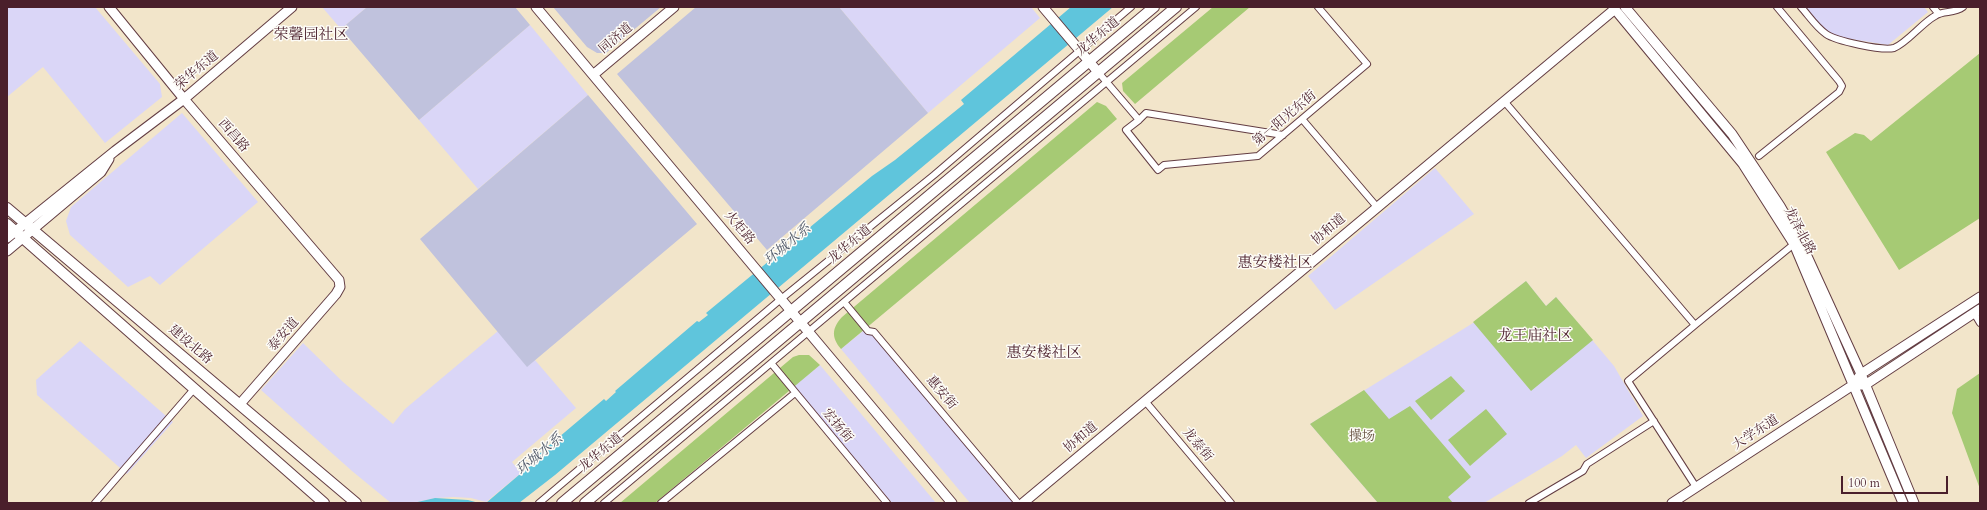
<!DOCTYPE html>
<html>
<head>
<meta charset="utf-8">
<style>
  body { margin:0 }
  #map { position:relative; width:1987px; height:510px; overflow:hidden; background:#f2e5ca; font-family:Cardo,serif }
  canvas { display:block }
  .frame { position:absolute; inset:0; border:8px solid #4a1f2b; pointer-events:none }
  .scale { position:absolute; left:1841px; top:476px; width:107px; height:18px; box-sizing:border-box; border:2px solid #4a1f2b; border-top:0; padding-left:5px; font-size:12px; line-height:14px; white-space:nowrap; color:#4a1f2b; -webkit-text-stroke:3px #fdfcf7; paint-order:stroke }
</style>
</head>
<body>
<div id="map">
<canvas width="1987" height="510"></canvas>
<div class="frame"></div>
<div class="scale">100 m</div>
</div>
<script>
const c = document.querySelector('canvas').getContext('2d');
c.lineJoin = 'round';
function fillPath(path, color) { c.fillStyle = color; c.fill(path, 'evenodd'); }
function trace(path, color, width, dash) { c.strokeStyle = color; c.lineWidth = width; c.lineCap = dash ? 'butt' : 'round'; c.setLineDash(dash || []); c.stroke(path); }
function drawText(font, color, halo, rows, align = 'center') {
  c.font = font + ' Cardo,"Noto Serif SC",serif'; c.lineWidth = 3; c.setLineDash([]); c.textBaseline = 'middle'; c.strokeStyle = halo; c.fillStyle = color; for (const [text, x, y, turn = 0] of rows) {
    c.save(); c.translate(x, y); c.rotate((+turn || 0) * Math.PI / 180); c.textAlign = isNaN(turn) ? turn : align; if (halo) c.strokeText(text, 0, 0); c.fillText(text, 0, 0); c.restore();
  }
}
fillPath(new Path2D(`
  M 7,7 L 95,7 L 160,84 L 162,97 L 105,143 L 43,67 L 7,97 Z
  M 322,7 L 367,7 L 341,29 Z
  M 839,7 L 1031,7 L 1040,18 L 928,113 Z
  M 1804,7 L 1924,7 L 1928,12 L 1888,45 L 1838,37 L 1821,27 Z
  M 530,25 L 588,95 L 478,189 L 419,120 Z
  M 182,113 L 258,202 L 160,285 L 150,276 L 128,287 L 70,235 L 66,221 L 71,207 Z
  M 1435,168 L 1474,214 L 1335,310 L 1308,276 Z
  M 1526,281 L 1546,306 L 1556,297 L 1614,366 L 1643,416 L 1586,458 L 1576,445 L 1562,456 L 1484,503 L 1378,503 L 1310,424 L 1473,323 Z
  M 868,327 L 1017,503 L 970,503 L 841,349 Z
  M 498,331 L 527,366 L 535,360 L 576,408 L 512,462 L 521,473 L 486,502 L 471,498 L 454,497 L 435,498 L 413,503 L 391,503 L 352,471 L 261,390 L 303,343 L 343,382 L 393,424 L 405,409 Z
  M 80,341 L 173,422 L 127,474 L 37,395 L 36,380 Z
  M 820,365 L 936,503 L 892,503 L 794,386 Z`), '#dad6f7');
fillPath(new Path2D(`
  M 367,7 L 515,7 L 530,25 L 419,120 L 341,29 Z
  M 553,7 L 661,7 L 606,53 L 597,53 L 587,47 Z
  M 696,7 L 839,7 L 928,113 L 767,250 L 617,74 Z
  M 588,95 L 697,224 L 527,367 L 420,239 Z`), '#c0c2dd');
fillPath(new Path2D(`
  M 1213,7 L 1250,7 L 1135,104 L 1123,91 L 1122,83 Z
  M 1980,53 L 1980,218 L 1899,270 L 1826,152 L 1855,133 L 1864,135 L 1871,141 Z
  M 1097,102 L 1106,106 L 1117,119 L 841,349 C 831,337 832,328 842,317 Z
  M 1526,281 L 1546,306 L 1556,297 L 1593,340 L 1531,391 L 1473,322 Z
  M 799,355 L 809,355 L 820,365 L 655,503 L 620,503 L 793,357 Z
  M 1980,373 L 1980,489 L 1952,413 L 1957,389 Z
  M 1451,376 L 1465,391 L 1431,420 L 1415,401 Z
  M 1364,390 L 1389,419 L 1410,406 L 1471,477 L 1448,497 L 1453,503 L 1378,503 L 1310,424 Z
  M 1486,409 L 1507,434 L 1470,466 L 1448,440 Z`), '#a6ca74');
fillPath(new Path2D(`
  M 1071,7 L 1113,7 L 555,475 L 519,503 L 486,503 L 533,463 L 539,454 L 604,399 L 606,401 L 616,392 L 615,391 L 697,321 L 699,322 L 708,315 L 706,313 L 872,176 L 895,160 L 964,104 L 961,100 Z
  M 435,498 L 468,500 L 479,503 L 413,503 Z`), '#5fc5dc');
const street = new Path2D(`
  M 1801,7 C 1809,16 1816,27 1826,34 C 1836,41 1882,51 1894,48 C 1907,43 1922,23 1935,16 C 1943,10 1954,14 1963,7
  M 1933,7 L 1938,13
  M 1098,72 L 1139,120 L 1126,130 L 1158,170 L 1164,165 L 1258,156 L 1367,64 L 1318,7
  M 1504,101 L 1695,325 L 1794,244
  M 1302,119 L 1377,207
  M 1139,120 L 1146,113 L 1283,135
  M 1759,156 L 1839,92 L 1842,86 L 1839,81 L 1777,7
  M 844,302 L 868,331 L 874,332 L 1018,503
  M 1974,313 L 1980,323
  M 1695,325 L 1628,381 L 1696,487
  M 771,363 L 887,503
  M 1145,401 L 1231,503
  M 95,503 L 194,389
  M 539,503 L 781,299 L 934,175 L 1131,7
  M 604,503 L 1196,7
  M 661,503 L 795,393
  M 1529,503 L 1583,471 L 1587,464 L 1654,421`);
const secondary = new Path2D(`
  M 109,7 L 184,99 L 339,280 L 340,287 L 336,294 L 240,404
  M 536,7 L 952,503
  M 1043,7 L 1098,72
  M 1613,7 L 1743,164 L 1794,244 L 1903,503
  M 1625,7 L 1732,134 L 1780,206 L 1801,243 L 1861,374 L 1914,503
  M 593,75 L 674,7
  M 7,238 L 115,151 L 184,99 L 292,7
  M 7,251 L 101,172 L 109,159
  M 1859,385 L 1865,385 L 1980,309
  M 1023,503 L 1615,9
  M 1672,503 L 1853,385 L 1861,374 L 1980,297`);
const primary = new Path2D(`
  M 7,208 L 356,503
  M 7,224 L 324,503
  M 562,503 L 1154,7
  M 585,503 L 1176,7`);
trace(street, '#633d43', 8);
trace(secondary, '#633d43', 11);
trace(primary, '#633d43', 12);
trace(street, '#fff', 6);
trace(secondary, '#fff', 9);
trace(primary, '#fff', 10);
drawText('13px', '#4a1f2b', '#fdfcf7', [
  ["龙华东道",1098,37,-40],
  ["同济道",616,39,-40],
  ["荣华东道",197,71,-40],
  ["第一阳光东街",1285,119,-40],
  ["西昌路",233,136,49],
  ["火炬路",739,228,50],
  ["协和道",1329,230,-40],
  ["龙泽北路",1799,231,62],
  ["龙华东道",850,245,-40],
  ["泰安道",284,335,-49],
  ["建设北路",190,345,40],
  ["惠安街",941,393,50],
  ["宏扬街",837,426,50],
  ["大学东道",1756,433,-33],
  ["协和道",1081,438,-40],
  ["龙泰街",1197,445,50],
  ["龙华东道",601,453,-40]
]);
drawText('13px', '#665241', '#fdfcf7', [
  ["操场",1362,437]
]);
drawText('italic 14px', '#515969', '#fdfcf7', [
  ["环城水系",788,245,-40],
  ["环城水系",540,455,-40]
]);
drawText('15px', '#4a1f2b', '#fdfcf7', [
  ["荣馨园社区",311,36],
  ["惠安楼社区",1275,264],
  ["龙王庙社区",1535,337],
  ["惠安楼社区",1044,354]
]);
</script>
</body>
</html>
